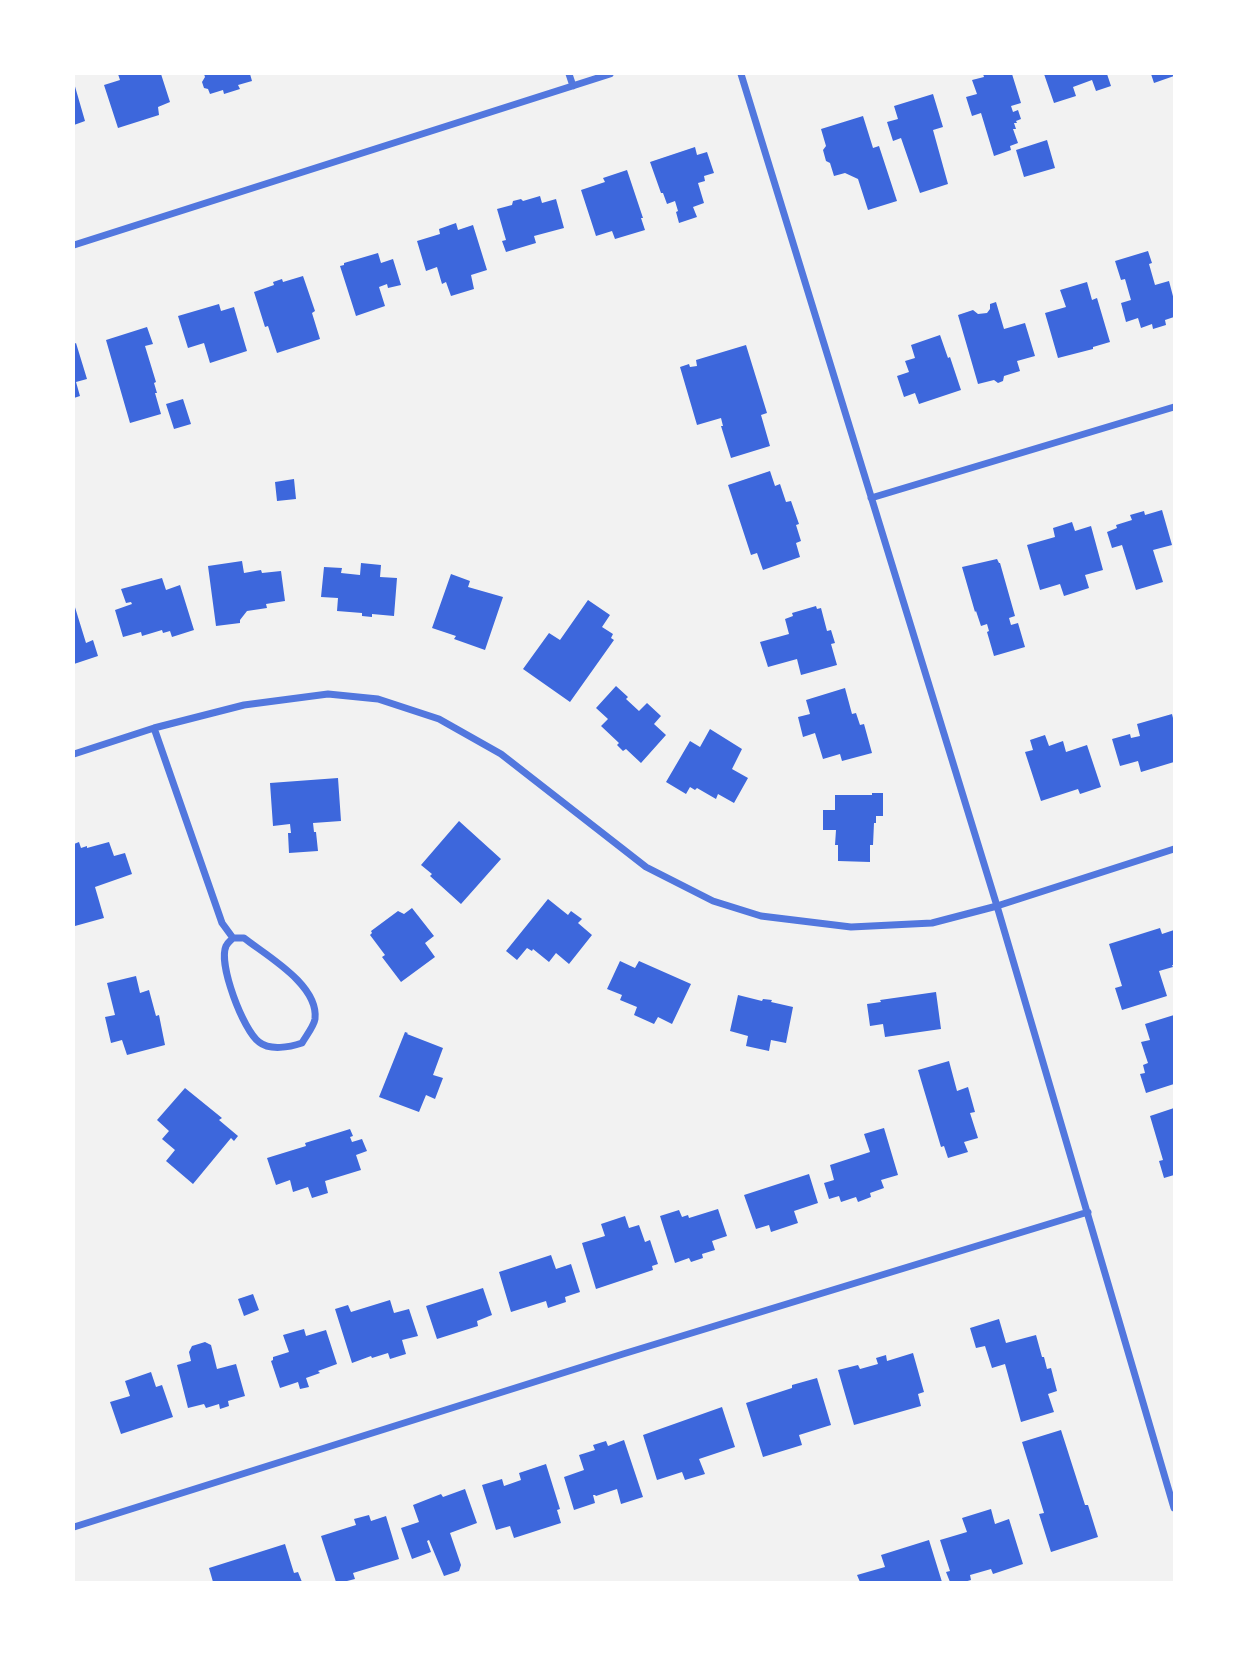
<!DOCTYPE html>
<html>
<head>
<meta charset="utf-8">
<style>
  body { margin:0 }
  #map { position:relative; width:1248px; height:1656px; overflow:hidden; background:#f2f2f2; font-family:Quicksand,sans-serif }
  canvas { display:block }
  .frame { position:absolute; inset:0; border:75px solid #fff; pointer-events:none }
</style>
</head>
<body>
<div id="map">
<canvas width="1248" height="1656"></canvas>
<div class="frame"></div>
</div>
<script>
const c = document.querySelector('canvas').getContext('2d');
c.lineJoin = 'round';
function fillPath(path, color) { c.fillStyle = color; c.fill(path, 'evenodd'); }
function trace(path, color, width, dash) { c.strokeStyle = color; c.lineWidth = width; c.lineCap = dash ? 'butt' : 'round'; c.setLineDash(dash || []); c.stroke(path); }
fillPath(new Path2D(`
  M 118,74 L 161,74 L 170,102 L 158,107 L 159,115 L 118,128 L 104,85 L 120,80 Z
  M 204,74 L 250,74 L 252,81 L 238,85 L 240,89 L 224,94 L 223,90 L 210,94 L 208,89 L 204,88 L 202,82 L 205,77 Z
  M 983,74 L 1012,74 L 1021,103 L 1011,106 L 1013,112 L 1018,110 L 1021,119 L 1016,121 L 1017,123 L 1014,123 L 1016,129 L 1013,129 L 1018,143 L 1010,146 L 1011,150 L 994,156 L 981,113 L 972,116 L 966,97 L 977,94 L 972,80 L 984,77 Z
  M 1044,74 L 1107,74 L 1111,86 L 1096,91 L 1092,80 L 1073,87 L 1076,96 L 1054,103 Z
  M 1151,74 L 1174,74 L 1174,76 L 1154,83 Z
  M 74,83 L 85,121 L 74,125 Z
  M 933,94 L 943,127 L 933,130 L 948,184 L 920,193 L 901,138 L 893,141 L 887,122 L 898,119 L 894,106 Z
  M 863,116 L 873,148 L 879,146 L 897,201 L 868,210 L 858,179 L 845,173 L 834,176 L 830,163 L 826,161 L 823,150 L 826,146 L 821,129 Z
  M 1047,140 L 1055,168 L 1024,177 L 1016,150 Z
  M 695,147 L 697,155 L 707,152 L 714,173 L 704,176 L 705,181 L 698,183 L 704,203 L 693,207 L 697,217 L 679,223 L 676,212 L 678,211 L 675,201 L 667,204 L 663,193 L 661,193 L 650,162 Z
  M 627,170 L 643,218 L 641,218 L 645,230 L 615,239 L 612,231 L 596,236 L 581,190 L 605,182 L 603,178 Z
  M 540,196 L 542,203 L 556,199 L 564,228 L 534,236 L 536,243 L 506,252 L 502,241 L 506,240 L 497,209 L 512,205 L 513,201 L 521,199 L 523,201 Z
  M 456,223 L 458,230 L 473,225 L 487,270 L 471,275 L 474,289 L 451,296 L 446,282 L 442,284 L 437,267 L 426,271 L 417,241 L 440,234 L 439,229 Z
  M 1148,251 L 1152,263 L 1149,264 L 1155,285 L 1169,281 L 1174,300 L 1174,317 L 1165,320 L 1166,325 L 1153,329 L 1152,324 L 1141,328 L 1138,318 L 1126,322 L 1121,303 L 1131,300 L 1125,279 L 1121,280 L 1115,261 Z
  M 378,253 L 381,263 L 393,259 L 401,285 L 388,288 L 387,284 L 379,287 L 385,306 L 356,316 L 340,266 L 344,265 L 344,263 Z
  M 303,276 L 315,311 L 312,313 L 320,339 L 277,353 L 268,326 L 265,327 L 254,292 L 274,285 L 273,282 L 282,279 L 283,282 Z
  M 1087,282 L 1092,300 L 1097,298 L 1110,342 L 1093,347 L 1093,349 L 1058,358 L 1045,313 L 1066,307 L 1060,290 Z
  M 996,302 L 1004,329 L 1025,323 L 1035,356 L 1017,361 L 1020,371 L 1004,376 L 1003,381 L 998,383 L 994,380 L 978,384 L 958,315 L 973,310 L 978,314 L 987,313 L 990,309 L 990,304 Z
  M 219,304 L 221,311 L 234,307 L 247,351 L 210,363 L 204,343 L 188,348 L 178,316 Z
  M 147,327 L 153,344 L 145,346 L 156,382 L 154,383 L 157,393 L 155,393 L 161,414 L 130,423 L 106,340 Z
  M 940,335 L 948,358 L 950,357 L 961,390 L 919,404 L 915,393 L 904,397 L 897,376 L 909,372 L 905,361 L 915,358 L 911,345 Z
  M 76,343 L 87,379 L 76,382 L 80,396 L 74,398 L 74,344 Z
  M 746,345 L 767,413 L 761,415 L 770,446 L 731,458 L 721,426 L 723,426 L 721,418 L 697,425 L 680,367 L 689,364 L 690,367 L 697,366 L 696,360 Z
  M 183,399 L 191,424 L 174,429 L 166,404 Z
  M 770,471 L 775,486 L 780,484 L 786,502 L 791,501 L 799,524 L 796,525 L 801,541 L 796,543 L 800,557 L 763,570 L 757,553 L 751,555 L 728,485 Z
  M 294,479 L 296,499 L 277,501 L 275,482 Z
  M 1162,510 L 1172,545 L 1153,550 L 1163,582 L 1136,590 L 1122,545 L 1112,548 L 1107,532 L 1117,528 L 1116,525 L 1132,520 L 1130,515 L 1144,511 L 1145,515 Z
  M 1072,522 L 1075,531 L 1091,526 L 1103,570 L 1085,575 L 1089,588 L 1064,596 L 1060,584 L 1040,590 L 1027,545 L 1055,537 L 1053,528 Z
  M 997,559 L 999,563 L 1000,563 L 1015,616 L 1009,618 L 1011,625 L 1018,623 L 1025,647 L 994,656 L 987,632 L 989,631 L 987,624 L 981,626 L 976,611 L 975,612 L 962,567 Z
  M 242,561 L 244,573 L 261,570 L 262,573 L 281,571 L 285,601 L 266,604 L 267,608 L 247,611 L 240,620 L 240,623 L 216,626 L 208,566 Z
  M 361,563 L 381,565 L 380,577 L 397,578 L 394,616 L 372,614 L 372,617 L 362,616 L 362,613 L 337,611 L 338,598 L 321,597 L 324,567 L 342,568 L 341,573 L 360,575 Z
  M 451,574 L 470,581 L 468,587 L 503,597 L 485,650 L 454,639 L 456,636 L 432,628 Z
  M 162,578 L 166,590 L 180,585 L 194,630 L 172,637 L 170,631 L 163,633 L 162,630 L 142,636 L 141,632 L 123,637 L 115,610 L 132,604 L 131,602 L 126,603 L 121,589 Z
  M 588,600 L 610,615 L 602,627 L 613,634 L 611,638 L 614,640 L 570,702 L 523,669 L 549,633 L 560,640 Z
  M 74,604 L 86,643 L 93,640 L 98,656 L 74,664 Z
  M 816,606 L 817,609 L 821,608 L 827,631 L 831,630 L 835,643 L 831,644 L 837,665 L 801,675 L 797,659 L 768,667 L 760,642 L 789,634 L 785,619 L 793,616 L 792,613 Z
  M 616,686 L 628,697 L 626,699 L 639,711 L 647,703 L 661,716 L 654,724 L 666,735 L 641,763 L 626,749 L 623,751 L 617,745 L 619,743 L 601,726 L 608,719 L 596,708 Z
  M 845,688 L 852,714 L 856,713 L 860,725 L 864,724 L 872,753 L 842,761 L 840,754 L 823,759 L 815,733 L 803,737 L 798,717 L 810,714 L 806,700 Z
  M 1172,714 L 1174,722 L 1174,762 L 1141,772 L 1138,761 L 1120,766 L 1112,739 L 1130,734 L 1131,738 L 1140,736 L 1137,724 Z
  M 710,729 L 742,749 L 732,769 L 748,778 L 734,803 L 718,794 L 716,799 L 697,788 L 695,790 L 690,787 L 686,794 L 666,782 L 690,741 L 700,747 Z
  M 1045,735 L 1049,746 L 1063,741 L 1066,752 L 1087,745 L 1101,787 L 1080,794 L 1078,789 L 1041,801 L 1025,752 L 1033,750 L 1030,740 Z
  M 338,778 L 341,821 L 313,823 L 314,832 L 316,832 L 318,851 L 289,853 L 288,833 L 291,833 L 290,824 L 273,826 L 270,783 Z
  M 872,793 L 883,793 L 883,816 L 876,816 L 876,823 L 874,823 L 873,845 L 870,845 L 870,862 L 838,861 L 838,845 L 835,845 L 836,830 L 823,830 L 823,810 L 835,810 L 835,795 L 872,795 Z
  M 459,821 L 501,859 L 461,904 L 430,876 L 432,874 L 421,865 Z
  M 79,842 L 81,848 L 87,846 L 87,848 L 109,842 L 114,856 L 125,853 L 132,874 L 95,887 L 104,918 L 75,926 L 74,844 Z
  M 548,899 L 568,915 L 571,911 L 582,919 L 578,923 L 592,935 L 569,964 L 556,953 L 549,962 L 533,949 L 532,951 L 527,948 L 517,960 L 506,951 Z
  M 412,908 L 434,936 L 425,943 L 435,957 L 401,982 L 382,957 L 385,955 L 370,935 L 372,933 L 371,931 L 398,911 L 404,914 Z
  M 1160,928 L 1162,934 L 1174,930 L 1174,965 L 1172,965 L 1173,967 L 1159,971 L 1167,996 L 1122,1010 L 1115,988 L 1122,986 L 1109,944 Z
  M 620,961 L 635,968 L 639,961 L 691,984 L 672,1024 L 658,1017 L 654,1024 L 634,1015 L 637,1007 L 620,1000 L 622,995 L 607,989 Z
  M 136,976 L 140,993 L 149,990 L 156,1016 L 159,1015 L 165,1045 L 127,1055 L 122,1040 L 111,1043 L 105,1017 L 115,1015 L 107,983 Z
  M 936,992 L 941,1029 L 885,1037 L 883,1024 L 870,1026 L 867,1004 L 881,1002 L 880,1000 Z
  M 738,995 L 762,1001 L 763,999 L 772,1000 L 771,1002 L 793,1007 L 786,1043 L 771,1040 L 769,1051 L 746,1046 L 748,1036 L 730,1031 Z
  M 1174,1015 L 1174,1084 L 1146,1093 L 1140,1074 L 1145,1073 L 1143,1065 L 1148,1063 L 1141,1042 L 1150,1040 L 1145,1024 Z
  M 405,1032 L 408,1033 L 407,1034 L 443,1048 L 433,1075 L 443,1078 L 435,1099 L 426,1095 L 419,1112 L 379,1097 Z
  M 949,1061 L 957,1091 L 968,1087 L 975,1112 L 970,1113 L 978,1138 L 964,1142 L 968,1152 L 948,1158 L 944,1146 L 941,1147 L 918,1070 Z
  M 185,1088 L 222,1118 L 219,1120 L 238,1136 L 234,1141 L 231,1138 L 193,1184 L 166,1161 L 175,1150 L 162,1139 L 169,1131 L 157,1120 Z
  M 1174,1108 L 1174,1175 L 1164,1178 L 1159,1161 L 1163,1160 L 1150,1116 Z
  M 884,1128 L 898,1175 L 881,1180 L 884,1188 L 870,1193 L 871,1197 L 858,1202 L 856,1197 L 841,1202 L 839,1196 L 829,1199 L 824,1183 L 834,1180 L 830,1165 L 870,1152 L 864,1134 Z
  M 350,1129 L 353,1136 L 350,1137 L 352,1142 L 362,1139 L 367,1151 L 356,1155 L 361,1170 L 325,1181 L 328,1193 L 312,1198 L 308,1187 L 293,1192 L 290,1180 L 276,1185 L 267,1158 L 306,1146 L 305,1143 Z
  M 809,1174 L 818,1203 L 794,1211 L 798,1223 L 771,1232 L 769,1225 L 756,1229 L 744,1195 Z
  M 718,1209 L 727,1236 L 712,1241 L 715,1250 L 702,1254 L 703,1258 L 691,1262 L 689,1258 L 675,1263 L 660,1216 L 679,1210 L 682,1217 L 688,1215 L 689,1218 Z
  M 625,1216 L 629,1228 L 639,1225 L 645,1242 L 650,1240 L 658,1264 L 652,1266 L 653,1270 L 596,1289 L 582,1243 L 605,1236 L 601,1224 Z
  M 551,1255 L 556,1269 L 571,1264 L 580,1292 L 565,1297 L 566,1302 L 548,1308 L 546,1301 L 511,1312 L 499,1272 Z
  M 483,1288 L 492,1315 L 477,1321 L 478,1326 L 437,1339 L 426,1306 Z
  M 253,1294 L 259,1310 L 244,1316 L 238,1299 Z
  M 390,1300 L 394,1313 L 409,1309 L 418,1336 L 402,1340 L 406,1354 L 390,1359 L 388,1353 L 372,1358 L 371,1356 L 352,1363 L 335,1309 L 348,1305 L 351,1312 Z
  M 999,1319 L 1006,1343 L 1036,1335 L 1042,1357 L 1044,1357 L 1047,1369 L 1051,1368 L 1057,1391 L 1048,1394 L 1054,1412 L 1021,1422 L 1005,1364 L 992,1368 L 985,1346 L 976,1348 L 970,1328 Z
  M 304,1329 L 306,1336 L 326,1330 L 337,1364 L 318,1371 L 320,1373 L 306,1378 L 309,1387 L 300,1389 L 298,1382 L 280,1388 L 271,1361 L 273,1360 L 273,1357 L 289,1352 L 283,1335 Z
  M 205,1342 L 211,1345 L 217,1369 L 236,1364 L 245,1396 L 228,1401 L 229,1406 L 220,1409 L 219,1404 L 206,1408 L 204,1404 L 188,1408 L 177,1365 L 191,1361 L 189,1352 L 192,1346 Z
  M 913,1353 L 924,1392 L 918,1394 L 921,1406 L 854,1425 L 838,1370 L 858,1365 L 860,1369 L 878,1364 L 876,1358 L 886,1355 L 887,1361 Z
  M 151,1372 L 156,1387 L 162,1385 L 173,1417 L 121,1434 L 110,1402 L 130,1396 L 125,1381 Z
  M 817,1378 L 831,1425 L 799,1435 L 802,1445 L 763,1457 L 746,1403 L 792,1388 L 792,1385 Z
  M 722,1407 L 735,1447 L 699,1459 L 705,1474 L 685,1480 L 682,1472 L 657,1480 L 643,1435 Z
  M 1061,1430 L 1085,1505 L 1088,1505 L 1098,1537 L 1051,1552 L 1039,1514 L 1044,1513 L 1022,1442 Z
  M 624,1440 L 643,1497 L 621,1504 L 617,1489 L 596,1496 L 595,1495 L 593,1495 L 595,1503 L 574,1510 L 564,1477 L 584,1470 L 579,1455 L 595,1450 L 593,1445 L 606,1441 L 608,1446 Z
  M 546,1464 L 560,1509 L 557,1510 L 561,1523 L 514,1538 L 510,1526 L 496,1530 L 482,1485 L 502,1479 L 504,1486 L 521,1480 L 519,1473 Z
  M 465,1489 L 477,1523 L 450,1533 L 461,1565 L 459,1571 L 444,1576 L 429,1540 L 427,1541 L 431,1552 L 412,1559 L 401,1528 L 419,1522 L 413,1505 L 441,1494 L 443,1497 Z
  M 991,1509 L 995,1524 L 1009,1519 L 1023,1564 L 993,1574 L 991,1569 L 970,1575 L 971,1580 L 964,1582 L 950,1582 L 946,1572 L 950,1571 L 940,1540 L 967,1532 L 962,1518 Z
  M 369,1515 L 371,1521 L 386,1516 L 399,1559 L 353,1573 L 355,1579 L 343,1582 L 336,1582 L 321,1536 L 356,1525 L 354,1519 Z
  M 929,1540 L 942,1582 L 860,1582 L 857,1575 L 885,1567 L 881,1555 Z
  M 285,1544 L 294,1573 L 298,1572 L 302,1582 L 213,1582 L 209,1568 Z`), '#3d67dc');
trace(new Path2D(`
  M 569,74 L 573,86
  M 741,74 L 997,906 L 1174,1508
  M 74,245 L 610,74
  M 871,498 L 1174,407
  M 154,728 L 222,923 L 233,938
  M 74,754 L 154,728 L 244,705 L 328,694 L 378,699 L 439,719 L 501,754 L 646,867 L 713,901 L 761,916 L 851,927 L 932,923 L 997,906 L 1174,849
  M 233,938 L 244,938 C 267,956 319,985 315,1019 C 314,1026 306,1036 302,1043 C 290,1047 270,1051 259,1042 C 243,1030 218,964 226,946 C 228,942 230,941 233,938 Z
  M 74,1527 L 623,1354 L 1088,1212`), '#5277de', 7);
</script>
</body>
</html>
